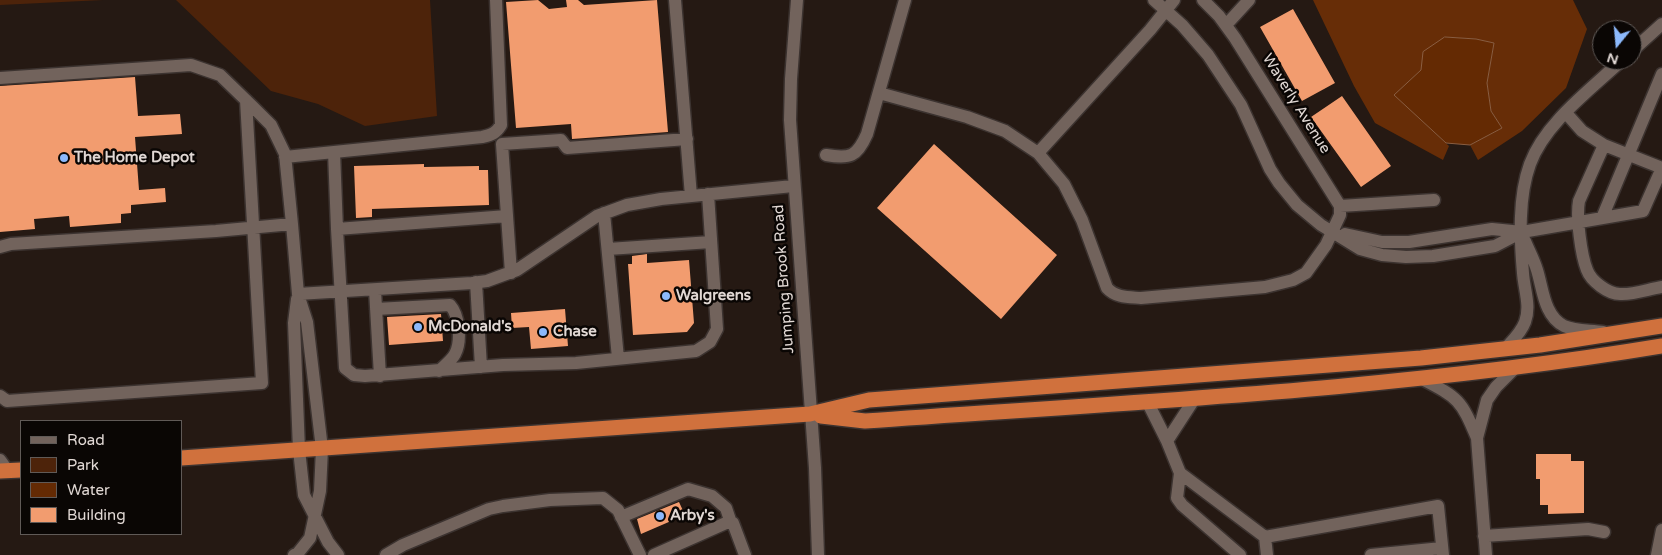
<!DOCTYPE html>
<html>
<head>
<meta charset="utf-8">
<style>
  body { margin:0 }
  #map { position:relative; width:1662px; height:555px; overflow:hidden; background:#251913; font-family:"Varela Round",sans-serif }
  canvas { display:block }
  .legend { position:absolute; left:20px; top:420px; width:162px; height:115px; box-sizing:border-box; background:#0a0604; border:1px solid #605a57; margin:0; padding:6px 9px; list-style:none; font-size:15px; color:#e1d8d4 }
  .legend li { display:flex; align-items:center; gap:10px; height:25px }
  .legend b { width:25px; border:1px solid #605a57 }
  .north { position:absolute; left:1592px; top:20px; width:50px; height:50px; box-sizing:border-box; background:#0a0604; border:1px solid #605a57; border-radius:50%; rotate:197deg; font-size:14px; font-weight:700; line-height:20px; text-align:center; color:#e1d8d4 }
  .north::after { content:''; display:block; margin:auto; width:18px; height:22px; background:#8cb9fc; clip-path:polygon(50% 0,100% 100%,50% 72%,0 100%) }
</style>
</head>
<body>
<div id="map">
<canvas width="1662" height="555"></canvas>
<ul class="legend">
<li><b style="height:6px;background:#72635c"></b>Road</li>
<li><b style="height:14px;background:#4d230a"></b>Park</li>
<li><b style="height:14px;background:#642a03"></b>Water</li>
<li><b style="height:14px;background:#f29c6f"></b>Building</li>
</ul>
<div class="north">N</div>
</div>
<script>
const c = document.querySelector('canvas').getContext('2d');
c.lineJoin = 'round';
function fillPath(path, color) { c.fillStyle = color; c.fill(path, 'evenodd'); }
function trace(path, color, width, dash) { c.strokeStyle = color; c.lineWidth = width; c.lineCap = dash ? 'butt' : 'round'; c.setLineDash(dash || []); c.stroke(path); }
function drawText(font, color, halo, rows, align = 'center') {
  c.font = font + ' "Varela Round",sans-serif'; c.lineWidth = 5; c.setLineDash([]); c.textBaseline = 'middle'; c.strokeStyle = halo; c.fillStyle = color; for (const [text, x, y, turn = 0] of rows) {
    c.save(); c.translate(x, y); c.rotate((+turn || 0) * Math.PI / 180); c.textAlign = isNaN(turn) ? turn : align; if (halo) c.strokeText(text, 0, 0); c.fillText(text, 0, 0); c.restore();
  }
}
fillPath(new Path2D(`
  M 0,0 L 103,0 L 0,5 Z
  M 176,0 L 430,0 L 437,116 L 365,126 L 318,104 L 271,91 Z`), '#4d230a');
fillPath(new Path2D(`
  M 1313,0 L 1573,0 L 1587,29 L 1566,88 L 1522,131 L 1478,160 L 1470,145 L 1502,128 L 1491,111 L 1487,83 L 1494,43 L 1476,39 L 1445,37 L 1421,70 L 1395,95 L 1449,146 L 1443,160 L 1375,123 L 1354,86 Z`), '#672d07');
const water = new Path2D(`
  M 1445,37 L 1476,39 L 1494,43 L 1487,83 L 1491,111 L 1502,128 L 1470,145 L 1446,143 L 1394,95 L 1421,70 L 1423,52 Z`);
fillPath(water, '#642a03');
trace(water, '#8a5e42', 1);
fillPath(new Path2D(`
  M 538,0 L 549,9 L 567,7 L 566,0 L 578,0 L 584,5 L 657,0 L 668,132 L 572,139 L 571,124 L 516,128 L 506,2 Z
  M 1293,9 L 1335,83 L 1302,101 L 1260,27 Z
  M 135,77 L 138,116 L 180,114 L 182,134 L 135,137 L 139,190 L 165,188 L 166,202 L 131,205 L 131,213 L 121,214 L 121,223 L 70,227 L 69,216 L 34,219 L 35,229 L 0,232 L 0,86 Z
  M 1342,96 L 1391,166 L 1361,187 L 1311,117 Z
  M 934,144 L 1057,255 L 1001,319 L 877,208 Z
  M 424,164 L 424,167 L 479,166 L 479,170 L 488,170 L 489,205 L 372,209 L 372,217 L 356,218 L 354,166 Z
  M 647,254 L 647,263 L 689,260 L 694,323 L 687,332 L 633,335 L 628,264 L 632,264 L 632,256 Z
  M 565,309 L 568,346 L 531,349 L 529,327 L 512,328 L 511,313 Z
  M 441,314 L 443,341 L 389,345 L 387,317 Z
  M 1536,454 L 1571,454 L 1571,461 L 1584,461 L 1584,513 L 1548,514 L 1548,505 L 1540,505 L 1540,479 L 1536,479 Z
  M 679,502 L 685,515 L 641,534 L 637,519 Z`), '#f29c6f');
const minor = new Path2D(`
  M 675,0 L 691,196
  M 797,0 L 791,79 L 790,120 L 815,468 L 818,555
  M 1154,0 L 1182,25 L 1208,55 L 1241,105 L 1270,169 L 1279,183 L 1297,205 L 1321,225 L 1360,249 L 1382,255 L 1406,257 L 1433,256 L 1495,246 L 1522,232
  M 1226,25 L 1249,0
  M 1632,51 L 1662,24
  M 0,78 L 191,65 L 220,75 L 252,106 L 271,125 L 285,154 L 292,224
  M 879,93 L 967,117 L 1005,131 L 1038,153 L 1064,184 L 1082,220 L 1107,288 C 1116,298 1129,297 1141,298 L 1265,287 L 1293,280 L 1306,273 L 1326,245 L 1340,215 L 1340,206 L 1235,38 L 1219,16 L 1203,0
  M 1566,113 L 1582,131 L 1604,145 L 1662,168
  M 1604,145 L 1579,201 C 1576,217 1581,255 1587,270 C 1591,281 1608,294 1620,294 C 1633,295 1649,289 1662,287
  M 334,152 L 482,137 C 492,135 496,133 501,125 L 496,0
  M 1038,153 L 1150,30 L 1174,0
  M 826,155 C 850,159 857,157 867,134 L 905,0
  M 285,157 L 334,152 L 337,229 L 507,216
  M 1340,206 L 1434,200
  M 604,213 L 618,358
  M 1602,218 L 1662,74
  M 337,229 L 345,368 L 354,375 L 365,376 L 503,365 L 576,363 L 696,351 L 710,342 L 717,329 L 708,194
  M 1345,234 L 1382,242 L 1409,242 L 1492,229 L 1522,232 L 1643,211 L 1662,168
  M 1525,241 C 1529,251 1534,260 1537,270 C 1543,289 1544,316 1564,326 C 1575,331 1590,330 1603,332
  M 0,247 L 11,244 L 216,231 L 292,224 L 298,294 L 307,322 L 322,449 L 320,491 L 310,538 L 298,553 L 294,555
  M 608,249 L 711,242
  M 511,273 L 502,144 L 561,140 L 567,148 L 687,139
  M 476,282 L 481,367
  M 375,290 L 380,376
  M 298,294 L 472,283 L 487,281 L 517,270 L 597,216 L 627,205 L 661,199 L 793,186
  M 297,299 L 294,323 L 299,450 L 304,495 L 328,542 L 338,555
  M 376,309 L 450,305 C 459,315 462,341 455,354 C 452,360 444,366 439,371
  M 1505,349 C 1512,341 1521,333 1525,322 C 1531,306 1524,289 1523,273 C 1520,239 1518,197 1530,164 C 1545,123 1590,90 1622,60
  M 1422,379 C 1459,398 1461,400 1477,438
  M 0,396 L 7,401 L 262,383 L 246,100
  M 1147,401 L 1167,441 L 1180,473 L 1177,498 L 1182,505 L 1240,555
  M 1167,441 L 1195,398
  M 0,460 L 8,471
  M 1180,473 L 1265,537 L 1267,555
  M 621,517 L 688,489 L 712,496 L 726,508 L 731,523
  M 1484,536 L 1588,529 L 1604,532
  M 1265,537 L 1438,506 L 1443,555
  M 386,555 L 403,545 L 489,509 L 503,506 L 550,500 L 603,498 L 618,510 L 640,555
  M 654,555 L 726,523 L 733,523 L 745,555
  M 1371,555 L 1442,548
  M 1486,555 L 1477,438 L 1487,400 L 1496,387 L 1514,369
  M 1657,555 L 1662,530`);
const highway = new Path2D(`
  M 821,416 L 865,421 C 1131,402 1398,390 1662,346
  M 181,458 L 810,414 L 869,400 L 1421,358 L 1540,345 L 1662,326
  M 0,471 L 21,470`);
trace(minor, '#3c3330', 15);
trace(highway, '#3c3330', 18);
trace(minor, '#72635c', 12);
trace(highway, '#d0713d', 15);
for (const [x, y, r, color] of [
  [64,158,5,"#8cb9fc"],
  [666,296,5,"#8cb9fc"],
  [418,327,5,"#8cb9fc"],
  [543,332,5,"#8cb9fc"],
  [660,516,5,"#8cb9fc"]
]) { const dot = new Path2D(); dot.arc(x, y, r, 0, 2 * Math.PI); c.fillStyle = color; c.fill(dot); trace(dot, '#0a0604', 2); }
drawText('15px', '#e1d8d4', '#0a0604', [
  ["Waverly Avenue",1296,104,58],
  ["Jumping Brook Road",784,279,-94]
]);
drawText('bold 15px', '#e1d8d4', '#0a0604', [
  ["The Home Depot",74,158],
  ["Walgreens",676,296],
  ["McDonald's",428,327],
  ["Chase",553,332],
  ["Arby's",670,516]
], 'left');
</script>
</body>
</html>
